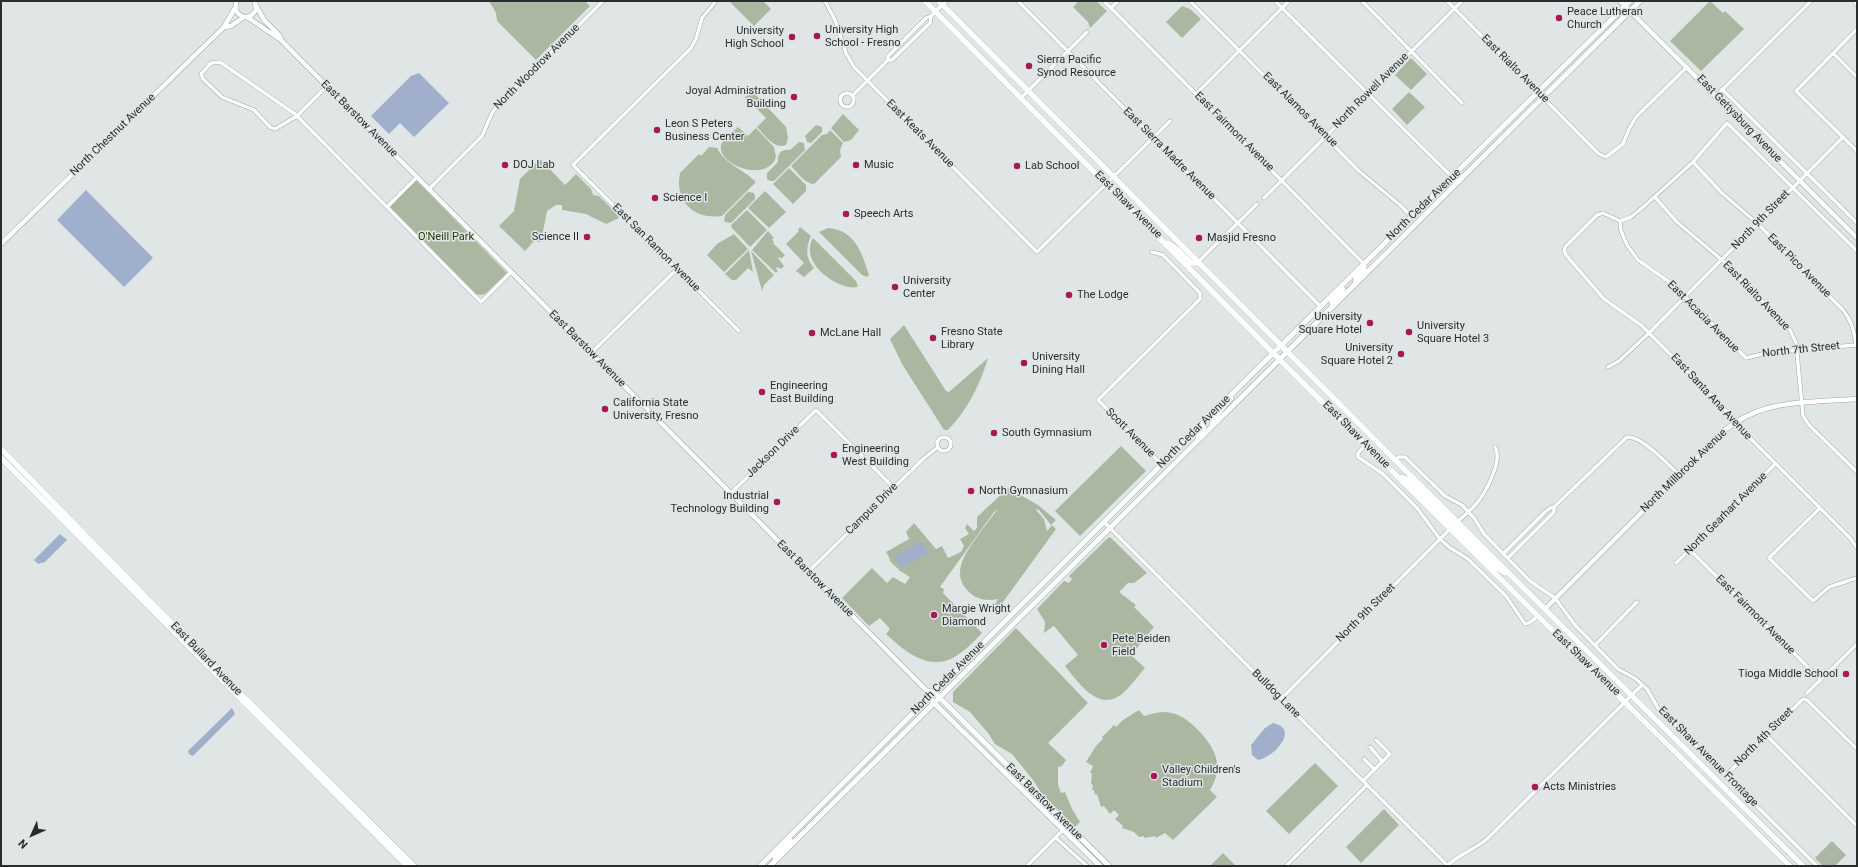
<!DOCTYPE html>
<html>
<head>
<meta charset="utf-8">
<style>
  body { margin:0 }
  #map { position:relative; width:1858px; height:867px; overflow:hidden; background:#e0e6e6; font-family:Roboto,sans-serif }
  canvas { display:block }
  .frame { position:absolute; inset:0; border:2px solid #2a2d2d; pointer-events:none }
  .north { position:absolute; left:12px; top:815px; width:40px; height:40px; -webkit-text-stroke:3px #e0e6e6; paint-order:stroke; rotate:225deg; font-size:11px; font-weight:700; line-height:16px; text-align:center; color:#2a2d2d }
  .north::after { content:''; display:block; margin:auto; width:14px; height:18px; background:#2a2d2d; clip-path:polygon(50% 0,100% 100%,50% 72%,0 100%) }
</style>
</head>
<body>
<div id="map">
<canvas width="1858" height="867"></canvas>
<div class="frame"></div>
<div class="north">N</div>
</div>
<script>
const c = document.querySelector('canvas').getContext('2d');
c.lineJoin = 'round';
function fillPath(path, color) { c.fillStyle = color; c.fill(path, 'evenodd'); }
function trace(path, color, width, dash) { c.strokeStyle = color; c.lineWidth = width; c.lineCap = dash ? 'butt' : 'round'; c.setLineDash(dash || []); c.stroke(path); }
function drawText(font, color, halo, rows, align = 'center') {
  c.font = font + ' Roboto,sans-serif'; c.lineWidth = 3; c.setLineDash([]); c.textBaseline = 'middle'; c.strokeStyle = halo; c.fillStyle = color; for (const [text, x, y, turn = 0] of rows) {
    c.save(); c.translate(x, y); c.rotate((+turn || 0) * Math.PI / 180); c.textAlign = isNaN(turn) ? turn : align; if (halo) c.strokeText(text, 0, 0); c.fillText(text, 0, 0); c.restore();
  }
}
fillPath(new Path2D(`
  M 489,1 L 585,1 L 590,6 L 536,60 L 497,21 L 496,13 Z
  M 729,1 L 763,1 L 771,9 L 754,26 Z
  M 1079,1 L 1096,1 L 1107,11 L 1090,28 L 1088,22 L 1073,7 Z
  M 1710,1 L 1723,13 L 1725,11 L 1744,29 L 1701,71 L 1670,41 Z
  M 1182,6 L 1190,9 L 1201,19 L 1182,38 L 1166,22 Z
  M 1411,58 L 1427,74 L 1411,90 L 1395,75 Z
  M 752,91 L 786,127 L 788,138 L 786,145 C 774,150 765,135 757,127 L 766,118 L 745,97 Z
  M 1409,92 L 1425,107 L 1407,125 L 1392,109 Z
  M 843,114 L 859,130 L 851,140 L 844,142 L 831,128 Z
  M 816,125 L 822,127 L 822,132 L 811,143 L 807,142 L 805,136 Z
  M 738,127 L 748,136 L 756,128 L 774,147 L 776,157 C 768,183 717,166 721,145 C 723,138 733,132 738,127 Z
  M 830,130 L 843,143 L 840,150 L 841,157 L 814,184 C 805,184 797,172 791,166 L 822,135 L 827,134 Z
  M 799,142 L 804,143 L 805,150 L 774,181 L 770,181 L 767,179 L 767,173 L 778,162 C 777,153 782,149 790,150 Z
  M 709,147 L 717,148 C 726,165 743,169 756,182 L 722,216 C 695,220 674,202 680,173 L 699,154 L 701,156 Z
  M 540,159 L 565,185 L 576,174 L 591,189 L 593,195 L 599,196 L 617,214 L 619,218 L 606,224 L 586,214 L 562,210 L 562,205 L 556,205 L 547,211 L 541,242 L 534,241 L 525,251 L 499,226 L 514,211 L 520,179 Z
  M 789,168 L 806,185 L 806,191 L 793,204 L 773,184 Z
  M 416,180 L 507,273 L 485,294 L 480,295 L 476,294 L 390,207 Z
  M 765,191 L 786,212 L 769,228 L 748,208 Z
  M 748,192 L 754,193 L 755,196 L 755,199 L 731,223 L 725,222 L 724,221 L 725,215 Z
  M 747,210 L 767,230 L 750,247 L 732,228 L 731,225 Z
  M 800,227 L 811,236 C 806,247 805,258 814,268 L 804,277 L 796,271 L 804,263 L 786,244 L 799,231 L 798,230 Z
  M 828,228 C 855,230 862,253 869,275 L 867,277 L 862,275 L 819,232 Z
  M 768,231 L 774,238 L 772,239 L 774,242 L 773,243 L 785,255 L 781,259 L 780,257 L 778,258 L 784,266 L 781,269 L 777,267 L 776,269 L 778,271 L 776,273 L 752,250 Z
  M 734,234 L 748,249 L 724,272 L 707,255 L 717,244 Z
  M 813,238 L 856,281 L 858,286 C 848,294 797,267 813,238 Z
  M 749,250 L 753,272 L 748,268 L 736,280 L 732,280 L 725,274 Z
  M 751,251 L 774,275 L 764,285 L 762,291 Z
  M 904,325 L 946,391 L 949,392 L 988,358 C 980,385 968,409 948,430 L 944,430 L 902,364 L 890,339 Z
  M 1121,446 L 1146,471 L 1080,536 L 1055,511 Z
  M 1008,488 L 1038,505 L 1056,520 L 1051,525 L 1039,510 L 1035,509 L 1044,519 L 1047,531 L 1052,525 L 1056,529 L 998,609 L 994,606 L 998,599 C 987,601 977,600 969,592 C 949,573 967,551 979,534 C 985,526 991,517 998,509 L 994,512 L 940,587 L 944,589 L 943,593 L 982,633 C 975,640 968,648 959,654 C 932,674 906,653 886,634 L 890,629 L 880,618 L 869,626 L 842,598 L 872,568 L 887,583 L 893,577 L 905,584 L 910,577 L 900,571 L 889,560 L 890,559 L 886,552 L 909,539 L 906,532 L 914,523 L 936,549 L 942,546 L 948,558 L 961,552 L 964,546 L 960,539 L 969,534 L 965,528 L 967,524 L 974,531 L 977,528 L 977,517 Z
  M 1109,537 L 1111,538 L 1147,573 L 1134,583 L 1128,583 L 1119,592 L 1136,605 L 1134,607 L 1154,627 L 1131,655 L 1145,668 C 1138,676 1131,686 1123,693 C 1099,714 1078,682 1065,666 L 1078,655 L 1054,626 L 1044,633 L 1045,622 L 1037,609 L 1064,581 L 1069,583 L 1072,579 L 1069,576 Z
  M 1016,628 L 1088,703 L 1048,743 L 1066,760 L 1062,766 L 1058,767 L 1058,785 L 1061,793 L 1065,792 L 1072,809 L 1080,822 L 1075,827 L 1042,794 L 1033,780 L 1012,754 L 995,744 L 988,733 L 970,712 L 953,702 L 953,692 Z
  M 1139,710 L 1144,716 C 1151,714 1158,712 1165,712 C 1179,713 1188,720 1197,729 C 1215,747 1225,766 1210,790 L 1217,797 L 1173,840 L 1165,833 L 1156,838 L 1155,836 L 1144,838 L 1144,836 L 1139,837 L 1134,832 L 1122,828 L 1123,826 L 1115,819 L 1119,815 L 1114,810 L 1110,814 L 1104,806 L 1101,807 L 1097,794 L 1095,795 L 1094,790 L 1092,790 L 1093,785 L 1091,784 L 1092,773 L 1090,773 L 1093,766 L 1086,762 L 1096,746 L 1103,739 L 1102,737 L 1114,725 L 1116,727 L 1123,720 Z
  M 1315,763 L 1338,786 L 1289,834 L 1266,811 Z
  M 1384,809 L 1399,825 L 1361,863 L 1346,847 Z
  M 1832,841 L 1846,855 L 1835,866 L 1823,866 L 1815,858 Z
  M 1223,853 L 1236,866 L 1210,866 Z`), '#acb7a2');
fillPath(new Path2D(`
  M 419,73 L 449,103 L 414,137 L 400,123 L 389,134 L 371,116 L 411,76 Z
  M 86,190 L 153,258 L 124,287 L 57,220 Z
  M 60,534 L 67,540 L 45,562 L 38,564 L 34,560 Z
  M 922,541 L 929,553 L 901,568 L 894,556 Z
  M 232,708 L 235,714 L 193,756 L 189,754 L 188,751 Z
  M 1273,723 C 1301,729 1273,758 1258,760 L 1252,755 L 1251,745 L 1265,728 Z`), '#a0b0cc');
const minor = new Path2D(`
  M 716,1 L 702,18 L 696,39 L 691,48 L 573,165 L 739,331
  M 825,1 L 835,20 L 846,53 L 854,67 L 1037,252 L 1170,121
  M 1018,1 L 1321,307
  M 1104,1 L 1364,264
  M 1190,1 L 1359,171 L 1400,205 L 1412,217
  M 1275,1 L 1457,182
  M 1362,1 L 1462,103
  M 1447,1 L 1599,154 L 1606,157 L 1623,144 L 1629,129 L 1636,117 L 1687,67
  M 1854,1 L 1857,5
  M 1111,8 L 1118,1
  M 1857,29 L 1796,91 L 1857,151
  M 1833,53 L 1857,77
  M 888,60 L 888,56 L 926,18 L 931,16 L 936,11
  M 327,86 L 297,116 L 275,129 L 270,127 L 254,110 L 222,97 L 203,79 L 201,74 L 211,63 L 220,62 L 295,114 L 297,116 L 481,302 L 511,272
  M 1722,89 L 1857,223
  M840 100a7 7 0 1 1 14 0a7 7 0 1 1-14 0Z
  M 1196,94 L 1289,1
  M 852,96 L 888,60 L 892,60 L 930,23 L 931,16
  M 1716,96 L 1811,1
  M 1021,98 L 1087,32
  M 1693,162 L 1722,193 L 1758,224 L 1843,310 C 1852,321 1855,332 1856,345
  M 429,189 L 482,136 L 492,113 L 497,106 L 603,1
  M 1655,197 L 1677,222 L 1722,260 L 1790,330 L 1796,343 L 1803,416 L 1809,425 L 1857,472
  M 1264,198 L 1462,1
  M 387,207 L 417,177
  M 1620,221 L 1621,231 L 1627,245 L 1638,260 L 1675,286 L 1746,358 L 1771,352 L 1857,345
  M 1857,251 L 1727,123 L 1693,162 L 1642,208 L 1631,217 L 1620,221 L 1603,213 L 1597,215 L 1566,246 L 1564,250 L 1566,255 L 1604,299 L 1641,325 L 1718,402 L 1746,434 L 1850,538 L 1857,548
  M 1152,252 L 1163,255 L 1200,293 L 1200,299 L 1098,400 L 1162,465
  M 1198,262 L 1257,204
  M 591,353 L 677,269
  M 1608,367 L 1619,361 L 1649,333 L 1843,137
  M937 444a7 7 0 1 1 14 0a7 7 0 1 1-14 0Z
  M 1366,444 L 1358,453 L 1358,457 L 1383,474 L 1417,508 L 1440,539 L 1449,547 L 1468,559 L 1506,596 L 1525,624 L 1529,623 L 1538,616
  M 1395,460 L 1399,457 L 1405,457 L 1445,496 L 1462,505 L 1474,518 L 1484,534 L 1530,581 L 1555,598 L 1575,625 L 1618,669 L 1636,679 L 1647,689 L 1658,708 L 1817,866
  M 730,494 L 816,410 L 894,488
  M 1820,508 L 1769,558 L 1813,601 L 1829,587 L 1857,578
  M 1104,522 L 1448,866
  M 1457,522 C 1465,515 1474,508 1480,499 C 1487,489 1503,459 1495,447
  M 1690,550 L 1821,680
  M 1503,554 L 1545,512 L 1550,508 L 1554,507 L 1627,437 C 1642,436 1668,464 1679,475
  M 1508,558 L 1554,512 L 1554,507
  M 1676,563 L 1775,464
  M 808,572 L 923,459 L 938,447
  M 1595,645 L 1637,602
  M 1807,693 L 1857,644
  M 1281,699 L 1451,528
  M 1766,735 L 1857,826
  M 1370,747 L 1382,761
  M 1364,759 L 1374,769
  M 1726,775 L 1803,699 L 1807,700 L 1857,749
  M 1363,781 L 1390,754 L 1376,740
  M 1056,838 L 1087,866
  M 1027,866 L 1064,829
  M 1286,866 L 1367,785
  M 1447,866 C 1459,854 1474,850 1487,839 L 1642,685`);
const tertiary = new Path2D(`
  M 236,1 L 236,11 C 242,19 251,19 256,10 L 255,1
  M 1620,1 L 1857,238
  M 257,7 L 264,20 L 280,36 L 281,40
  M 936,11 L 946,1
  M 247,17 L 281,40 L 927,691
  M 224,27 L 231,26 L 244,17
  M 1,244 L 224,27 L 235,8
  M 1545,609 L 1719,435 C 1760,398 1805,403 1857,399`);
const secondary = new Path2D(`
  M 1355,284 L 1356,278 L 1364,269 L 1364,264
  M 1333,307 L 1332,301 L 1343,289
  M 1212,425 L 1212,420 L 1231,398
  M 1198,440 L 1198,434 L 1204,427 L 1204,423
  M 775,858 L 776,854 L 790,840
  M 760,866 L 1235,391 L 1630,1
  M 770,866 L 1640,1
  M 1100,866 L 938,707 L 929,697 L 927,691 L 934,692 L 939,697 L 1109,866`);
const primary = new Path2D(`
  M 925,1 L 1284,364 L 1790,866
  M 939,1 L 1389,454 L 1803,866
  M 1168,243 L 1177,249 L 1191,263 L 1198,263
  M 1,449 L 241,694 L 414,866
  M 1,458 L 407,866
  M 1402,477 L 1410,481 L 1450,522 L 1457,522
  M 1451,528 L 1455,527 L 1459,530 L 1497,568 L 1505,573`);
trace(minor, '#a0a5a5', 4.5);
trace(tertiary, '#a0a5a5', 5.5);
trace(secondary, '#a0a5a5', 6);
trace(primary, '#a0a5a5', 6);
trace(minor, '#fff', 3.5);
trace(tertiary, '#fff', 4.5);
trace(secondary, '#fff', 5);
trace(primary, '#fff', 5.5);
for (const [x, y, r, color] of [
  [1559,18,4,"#a81856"],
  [817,36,4,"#a81856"],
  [792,37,4,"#a81856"],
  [1029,66,4,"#a81856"],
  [794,97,4,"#a81856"],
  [657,130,4,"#a81856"],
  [505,165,4,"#a81856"],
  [856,165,4,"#a81856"],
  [1017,166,4,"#a81856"],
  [655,198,4,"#a81856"],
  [846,214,4,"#a81856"],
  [587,237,4,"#a81856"],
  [1199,238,4,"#a81856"],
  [895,287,4,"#a81856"],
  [1069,295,4,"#a81856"],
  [1370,323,4,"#a81856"],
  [1409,332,4,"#a81856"],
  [812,333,4,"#a81856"],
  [933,338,4,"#a81856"],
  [1401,354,4,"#a81856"],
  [1024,363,4,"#a81856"],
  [762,392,4,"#a81856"],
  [605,409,4,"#a81856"],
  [994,433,4,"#a81856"],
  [834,455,4,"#a81856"],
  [971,491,4,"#a81856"],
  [777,502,4,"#a81856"],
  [934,615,4,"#a81856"],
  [1104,645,4,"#a81856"],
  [1846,674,4,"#a81856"],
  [1154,776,4,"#a81856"],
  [1535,787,4,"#a81856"]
]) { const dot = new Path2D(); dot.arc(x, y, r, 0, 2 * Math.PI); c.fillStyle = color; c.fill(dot); trace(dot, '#e0e6e6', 1.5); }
drawText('11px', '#2a2d2d', '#e0e6e6', [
  ["Peace Lutheran",1567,12],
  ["Church",1567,25],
  ["University High",825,30],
  ["School - Fresno",825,43],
  ["University",784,31,"right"],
  ["High School",784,44,"right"],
  ["Sierra Pacific",1037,60],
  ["Synod Resource",1037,73],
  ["Joyal Administration",786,91,"right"],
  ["Building",786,104,"right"],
  ["Leon S Peters",665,124],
  ["Business Center",665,137],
  ["DOJ Lab",513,165],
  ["Music",864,165],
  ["Lab School",1025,166],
  ["Science I",663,198],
  ["Speech Arts",854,214],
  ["Science II",579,237,"right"],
  ["Masjid Fresno",1207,238],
  ["University",903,281],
  ["Center",903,294],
  ["The Lodge",1077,295],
  ["University",1362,317,"right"],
  ["Square Hotel",1362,330,"right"],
  ["University",1417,326],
  ["Square Hotel 3",1417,339],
  ["Fresno State",941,332],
  ["Library",941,345],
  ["McLane Hall",820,333],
  ["University",1393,348,"right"],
  ["Square Hotel 2",1393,361,"right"],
  ["University",1032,357],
  ["Dining Hall",1032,370],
  ["Engineering",770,386],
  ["East Building",770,399],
  ["California State",613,403],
  ["University, Fresno",613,416],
  ["South Gymnasium",1002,433],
  ["Engineering",842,449],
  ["West Building",842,462],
  ["North Gymnasium",979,491],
  ["Industrial",769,496,"right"],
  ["Technology Building",769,509,"right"],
  ["Margie Wright",942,609],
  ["Diamond",942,622],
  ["Pete Beiden",1112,639],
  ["Field",1112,652],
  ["Tioga Middle School",1838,674,"right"],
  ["Valley Children's",1162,770],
  ["Stadium",1162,783],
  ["Acts Ministries",1543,787]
], 'left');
drawText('11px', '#2a2d2d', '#e0e6e6', [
  ["North Woodrow Avenue",537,67,-45],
  ["East Rialto Avenue",1515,69,45],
  ["North Rowell Avenue",1371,91,-45],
  ["East Alamos Avenue",1300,110,45],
  ["East Barstow Avenue",359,119,45],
  ["East Gettysburg Avenue",1739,119,46],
  ["East Fairmont Avenue",1234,132,45],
  ["East Keats Avenue",920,134,45],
  ["North Chestnut Avenue",113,135,-44],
  ["East Sierra Madre Avenue",1169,154,45],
  ["East Shaw Avenue",1128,205,45],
  ["North Cedar Avenue",1424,205,-44],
  ["North 9th Street",1761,220,-46],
  ["East San Ramon Avenue",656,248,45],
  ["East Pico Avenue",1799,266,45],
  ["East Rialto Avenue",1756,296,46],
  ["East Acacia Avenue",1703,317,45],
  ["East Barstow Avenue",587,349,45],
  ["North 7th Street",1801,350,-6],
  ["East Santa Ana Avenue",1711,397,47],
  ["North Cedar Avenue",1194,432,-45],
  ["Scott Avenue",1130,433,45],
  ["East Shaw Avenue",1356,435,45],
  ["Jackson Drive",773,452,-44],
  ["North Millbrook Avenue",1684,471,-44],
  ["Campus Drive",872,509,-45],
  ["North Gearhart Avenue",1726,514,-45],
  ["East Barstow Avenue",815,579,45],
  ["North 9th Street",1366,613,-45],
  ["East Fairmont Avenue",1755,615,45],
  ["East Bullard Avenue",206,659,46],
  ["East Shaw Avenue",1586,663,44],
  ["North Cedar Avenue",948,678,-45],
  ["Bulldog Lane",1276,694,45],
  ["North 4th Street",1764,737,-45],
  ["East Shaw Avenue Frontage",1708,757,45],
  ["East Barstow Avenue",1044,802,45]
]);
drawText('11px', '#25390b', '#e0e6e6', [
  ["O'Neill Park",446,237]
]);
</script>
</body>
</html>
